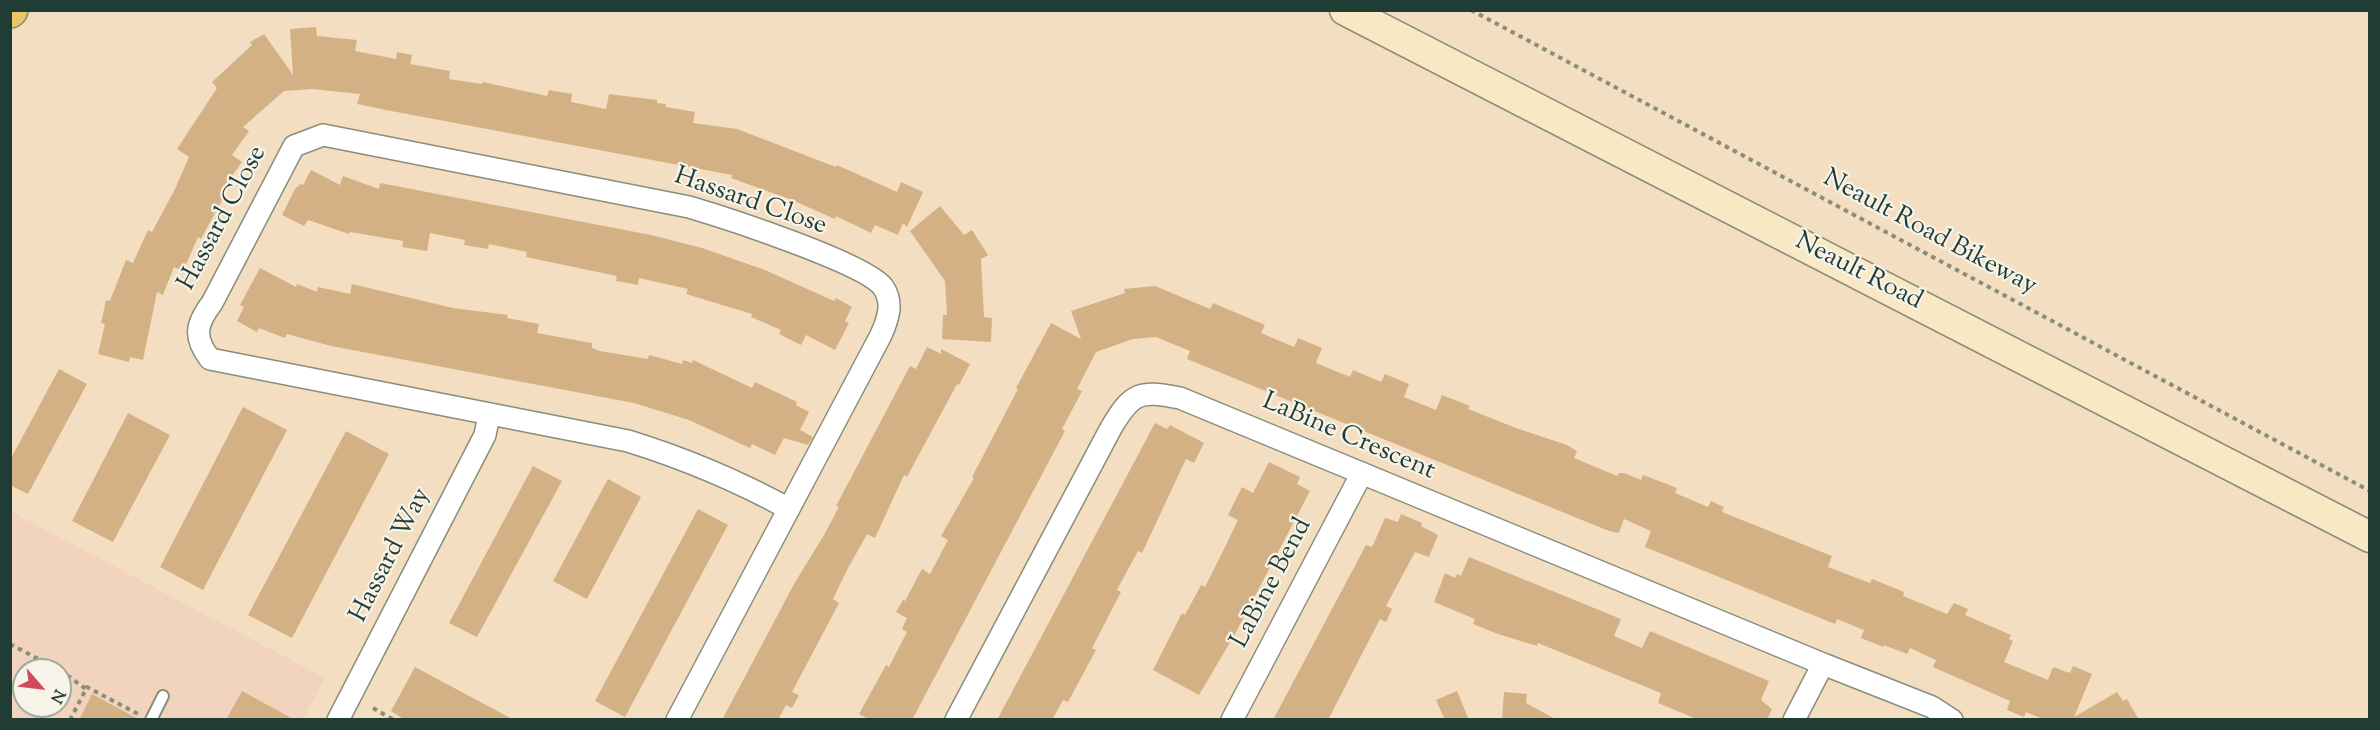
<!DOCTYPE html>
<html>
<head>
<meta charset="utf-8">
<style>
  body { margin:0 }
  #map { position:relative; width:2380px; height:730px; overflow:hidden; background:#f3dec1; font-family:"Sorts Mill Goudy",serif }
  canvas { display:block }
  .frame { position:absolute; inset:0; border:12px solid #1f3d34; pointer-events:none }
  .north { position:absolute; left:12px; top:658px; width:60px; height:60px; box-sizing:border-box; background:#f7f3e8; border:2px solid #a1aaa0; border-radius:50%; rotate:118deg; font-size:16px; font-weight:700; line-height:24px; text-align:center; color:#1f3d34 }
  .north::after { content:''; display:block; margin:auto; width:21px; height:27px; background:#d1495b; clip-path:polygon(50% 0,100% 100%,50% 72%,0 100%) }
</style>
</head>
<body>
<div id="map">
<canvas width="2380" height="730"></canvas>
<div class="frame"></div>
<div class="north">N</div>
</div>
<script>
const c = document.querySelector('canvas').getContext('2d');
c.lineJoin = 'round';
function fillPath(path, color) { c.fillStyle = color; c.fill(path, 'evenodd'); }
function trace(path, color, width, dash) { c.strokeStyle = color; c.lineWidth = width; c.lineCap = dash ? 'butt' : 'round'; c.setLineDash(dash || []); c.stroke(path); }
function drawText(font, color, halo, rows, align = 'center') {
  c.font = font + ' "Sorts Mill Goudy",serif'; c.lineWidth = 4.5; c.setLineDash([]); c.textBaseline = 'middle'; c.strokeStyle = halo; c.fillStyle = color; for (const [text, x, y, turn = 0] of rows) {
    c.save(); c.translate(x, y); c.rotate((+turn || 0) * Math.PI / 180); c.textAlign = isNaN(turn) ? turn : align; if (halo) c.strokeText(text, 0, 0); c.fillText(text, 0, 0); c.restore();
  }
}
fillPath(new Path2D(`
  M 10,511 L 325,678 L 303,719 L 11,719 ZM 24,670 L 60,670 L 60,706 L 24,706 Z`), '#f2d4be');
fillPath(new Path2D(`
  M 316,27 L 317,36 L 357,40 L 355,51 L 396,59 L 397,52 L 412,55 L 410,64 L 450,71 L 449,79 L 482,84 L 483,82 L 547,96 L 549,90 L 572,94 L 571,102 L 606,109 L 609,94 L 657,100 L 657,103 L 666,104 L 666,107 L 695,112 L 693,123 L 737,129 L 836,167 L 837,165 L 897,192 L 901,182 L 923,192 L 907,227 L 903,223 L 898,235 L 875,225 L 871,233 L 836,216 L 835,219 L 792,200 L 731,178 L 732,175 L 386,110 L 357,104 L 360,94 L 312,89 L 284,91 L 243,127 L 249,131 L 232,155 L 242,162 L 222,190 L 226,193 L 201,239 L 198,237 L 183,271 L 174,267 L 163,295 L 157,292 L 143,360 L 130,357 L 129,362 L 98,354 L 105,324 L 101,323 L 106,300 L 110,301 L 126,260 L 133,263 L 148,230 L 152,232 L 175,189 L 189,157 L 177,149 L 217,88 L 212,82 L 252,45 L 250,42 L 264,34 L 293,75 L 290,29 Z
  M 311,170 L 340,185 L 343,176 L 379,189 L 380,183 L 651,235 L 702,248 L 765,270 L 834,301 L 836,298 L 852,307 L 845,321 L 849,323 L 835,350 L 806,335 L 801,345 L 779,334 L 781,330 L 751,317 L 752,314 L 686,294 L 688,289 L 639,278 L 638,285 L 616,281 L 617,276 L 526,257 L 527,252 L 489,244 L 488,249 L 464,245 L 465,240 L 430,233 L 427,251 L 402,247 L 403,241 L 350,232 L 349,234 L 308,220 L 304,226 L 282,215 L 295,189 L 300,184 L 303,185 Z
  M 940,206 L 964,235 L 972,230 L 988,255 L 981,259 L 984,317 L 992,318 L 991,342 L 942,339 L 943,315 L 947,315 L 945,281 L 910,231 Z
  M 260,268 L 296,287 L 297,284 L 317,292 L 318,287 L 350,294 L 352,284 L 453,308 L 508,315 L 507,318 L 539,324 L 537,333 L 592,343 L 592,348 L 600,351 L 648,359 L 649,355 L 682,364 L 683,360 L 692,363 L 693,360 L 752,388 L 755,382 L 797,402 L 796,405 L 809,412 L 800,430 L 813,437 L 808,445 L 784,438 L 775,455 L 752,444 L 750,448 L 689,420 L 634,403 L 331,346 L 287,334 L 285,338 L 259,328 L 257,332 L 237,321 L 244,307 L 240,305 Z
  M 1155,286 L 1210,309 L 1213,303 L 1265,325 L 1261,333 L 1294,347 L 1298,338 L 1322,348 L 1316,363 L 1350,377 L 1353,370 L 1381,382 L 1385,374 L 1409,384 L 1404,397 L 1436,410 L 1442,395 L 1470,406 L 1468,409 L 1516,428 L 1567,445 L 1577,451 L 1574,458 L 1617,476 L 1619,473 L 1624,473 L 1641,480 L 1643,475 L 1677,488 L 1675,493 L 1708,507 L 1711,501 L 1724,507 L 1722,512 L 1832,556 L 1828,567 L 1870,583 L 1872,579 L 1904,592 L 1903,596 L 1947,614 L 1954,603 L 1968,609 L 1965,615 L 2011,635 L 2009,639 L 2013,641 L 2004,662 L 2048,680 L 2053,667 L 2070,673 L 2073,666 L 2092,674 L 2074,717 L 2117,692 L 2123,701 L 2127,699 L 2139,720 L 2045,720 L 2026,712 L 2024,717 L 2007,710 L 2010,701 L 1933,667 L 1936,660 L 1910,648 L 1907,654 L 1884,645 L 1883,647 L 1861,638 L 1864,630 L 1837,619 L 1835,624 L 1645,547 L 1651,531 L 1624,519 L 1619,533 L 1609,531 L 1187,359 L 1190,351 L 1156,337 L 1133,339 L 1096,352 L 1077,389 L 1082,391 L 1062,429 L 1065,431 L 912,720 L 870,720 L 859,714 L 886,665 L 889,667 L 907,632 L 902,629 L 907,618 L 896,612 L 903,600 L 905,601 L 922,569 L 930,574 L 948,540 L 941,536 L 974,478 L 972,477 L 1018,389 L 1016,388 L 1051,323 L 1081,339 L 1071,311 L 1125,293 L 1124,289 Z
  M 927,347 L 941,354 L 941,349 L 970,364 L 959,385 L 957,384 L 907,477 L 904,475 L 875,538 L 867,534 L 847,570 L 833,599 L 839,603 L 792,692 L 799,695 L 792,708 L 786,705 L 778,720 L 722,720 L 794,584 L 824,535 L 839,507 L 836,506 L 910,366 L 916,369 Z
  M 59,369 L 87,384 L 28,494 L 10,485 L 10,460 Z
  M 243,407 L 287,430 L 203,590 L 160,567 Z
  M 128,413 L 170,435 L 113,542 L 72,521 Z
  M 1155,423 L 1167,429 L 1170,425 L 1204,443 L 1194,463 L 1186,459 L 1142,553 L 1138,551 L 1117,590 L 1121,592 L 1092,648 L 1096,650 L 1068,702 L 1063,700 L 1052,720 L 997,720 Z
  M 346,431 L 389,454 L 292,638 L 248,615 Z
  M 1269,462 L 1300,477 L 1297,484 L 1310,491 L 1235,634 L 1199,695 L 1153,670 L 1182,613 L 1185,615 L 1201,585 L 1205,587 L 1226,545 L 1238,520 L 1228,515 L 1242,487 L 1253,493 Z
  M 533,466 L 562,481 L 477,637 L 449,623 Z
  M 608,479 L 641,497 L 587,599 L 553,581 Z
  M 698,509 L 728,525 L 625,717 L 595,701 Z
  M 1401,514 L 1422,523 L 1421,526 L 1438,535 L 1429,557 L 1415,552 L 1386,606 L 1392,609 L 1386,622 L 1380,619 L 1328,720 L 1273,720 L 1366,545 L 1372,547 L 1385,518 L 1398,522 Z
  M 1469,557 L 1621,619 L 1614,636 L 1642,648 L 1650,631 L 1769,681 L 1761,700 L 1772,709 L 1767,720 L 1699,720 L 1658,703 L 1661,693 L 1538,643 L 1537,646 L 1498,634 L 1473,624 L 1475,619 L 1434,602 L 1445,573 L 1455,578 L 1457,574 L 1461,576 Z
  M 415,667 L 514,720 L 405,720 L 391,711 Z
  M 242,691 L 295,720 L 226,720 Z
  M 1457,691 L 1469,720 L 1445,720 L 1436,700 Z
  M 1504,692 L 1527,694 L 1526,703 L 1557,720 L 1502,720 Z
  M 92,694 L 140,720 L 79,720 Z`), '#d4b185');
const service = new Path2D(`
  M 151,720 L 163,696`);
const minor = new Path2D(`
  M 1823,664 L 1932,707 L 1952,720
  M 338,720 L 485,435 L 489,415
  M 677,720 L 881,335 C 888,319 894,303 883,287 C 865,263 723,217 689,207 L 323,135 L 294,146 L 212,303 C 196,324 193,337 210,359 L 628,441 C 683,458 738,481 789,509
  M 956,720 L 1111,428 C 1132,392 1140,390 1180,398 L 1823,664 L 1794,720
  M 1232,720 L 1362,473`);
const secondary = new Path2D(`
  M 1345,10 L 2370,537`);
const trunk = new Path2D(`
  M 10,11 L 11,10`);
trace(service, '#898e7a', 14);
trace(minor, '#898e7a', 24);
trace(secondary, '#898e7a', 33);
trace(trunk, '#898e7a', 36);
trace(new Path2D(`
  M 1471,10 L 2370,491
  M 10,644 L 59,670
  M 60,670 L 86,689
  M 373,708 L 394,720
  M 70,720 L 87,687 L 138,714`), '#898e7a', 4, [4.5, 4.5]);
trace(service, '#fff', 10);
trace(minor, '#fff', 21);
trace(secondary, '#f8e8c3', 30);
trace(trunk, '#edc569', 33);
drawText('26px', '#1f3d34', '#f7f3e8', [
  ["Hassard Close",750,203,19],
  ["Hassard Close",224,219,-62],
  ["Neault Road Bikeway",1929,234,28],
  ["Neault Road",1858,273,27],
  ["LaBine Crescent",1348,438,23],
  ["Hassard Way",392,556,-63],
  ["LaBine Bend",1273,584,-62]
]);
</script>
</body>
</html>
